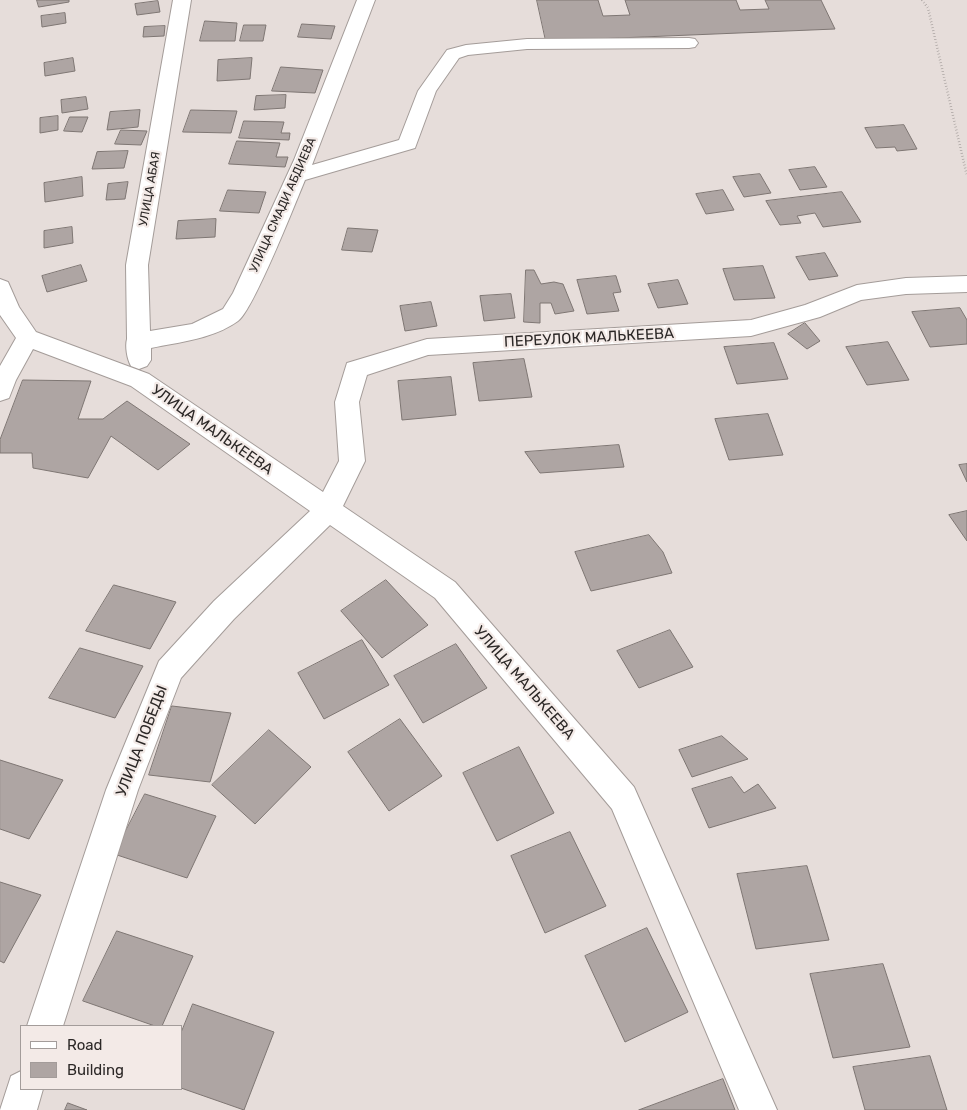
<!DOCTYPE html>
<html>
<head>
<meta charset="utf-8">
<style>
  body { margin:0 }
  #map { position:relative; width:967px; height:1110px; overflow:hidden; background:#e6ddda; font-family:Rubik,sans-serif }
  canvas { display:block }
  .legend { position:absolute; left:20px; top:1025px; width:162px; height:65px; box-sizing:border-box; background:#f3eae7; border:1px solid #a39c9a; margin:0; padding:6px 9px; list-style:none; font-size:15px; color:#2c2827 }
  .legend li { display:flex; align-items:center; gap:10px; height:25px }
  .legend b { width:25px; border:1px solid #a39c9a }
</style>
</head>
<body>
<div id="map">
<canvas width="967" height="1110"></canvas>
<ul class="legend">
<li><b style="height:6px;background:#fff"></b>Road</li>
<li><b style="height:14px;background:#aea5a3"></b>Building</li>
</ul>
</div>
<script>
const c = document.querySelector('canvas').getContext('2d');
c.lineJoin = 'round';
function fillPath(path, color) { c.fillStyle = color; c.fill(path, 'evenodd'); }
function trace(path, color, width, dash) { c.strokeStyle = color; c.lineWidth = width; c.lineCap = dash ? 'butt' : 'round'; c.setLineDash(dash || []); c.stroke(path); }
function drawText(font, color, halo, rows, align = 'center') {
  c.font = font + ' Rubik,sans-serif'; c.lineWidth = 4.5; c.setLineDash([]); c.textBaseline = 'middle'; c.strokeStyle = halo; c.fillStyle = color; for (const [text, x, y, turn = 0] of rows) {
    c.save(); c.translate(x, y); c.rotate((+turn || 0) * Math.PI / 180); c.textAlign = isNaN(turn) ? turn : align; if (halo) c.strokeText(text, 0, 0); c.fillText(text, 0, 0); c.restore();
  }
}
const building = new Path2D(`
  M 37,0 L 69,0 L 69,2 L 39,7 Z
  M 537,0 L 598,0 L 603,16 L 630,15 L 625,0 L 736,0 L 740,10 L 769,9 L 765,0 L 821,0 L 835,29 L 546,41 Z
  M 158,1 L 160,12 L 137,15 L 135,4 Z
  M 65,13 L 66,23 L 42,27 L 41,16 Z
  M 205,21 L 237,23 L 235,41 L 200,41 Z
  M 302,24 L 335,26 L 331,39 L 298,37 Z
  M 244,25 L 266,25 L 263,41 L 240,41 Z
  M 165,26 L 164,36 L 143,37 L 144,27 Z
  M 73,58 L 75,71 L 45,76 L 44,63 Z
  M 252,58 L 250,79 L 217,81 L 218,60 Z
  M 281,67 L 323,70 L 315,93 L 272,91 Z
  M 286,95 L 285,108 L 254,110 L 256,96 Z
  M 86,97 L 88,109 L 62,113 L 61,100 Z
  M 140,110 L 138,127 L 107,130 L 110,112 Z
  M 191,110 L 237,111 L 231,133 L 183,132 Z
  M 58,116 L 58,130 L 40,133 L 40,118 Z
  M 70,117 L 88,117 L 82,132 L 64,131 Z
  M 244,121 L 284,122 L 281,133 L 290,133 L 289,140 L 239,138 Z
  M 904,125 L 917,149 L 897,151 L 895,147 L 876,148 L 865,128 Z
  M 121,130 L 147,131 L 141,145 L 115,144 Z
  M 237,141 L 280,143 L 276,157 L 288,157 L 285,167 L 229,164 Z
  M 128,151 L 124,168 L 92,169 L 97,152 Z
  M 815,167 L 827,187 L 800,190 L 789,170 Z
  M 760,174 L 771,193 L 744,197 L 733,177 Z
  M 82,177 L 83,196 L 45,202 L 44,183 Z
  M 128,182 L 125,199 L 106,200 L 108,184 Z
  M 228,190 L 266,192 L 259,213 L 220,211 Z
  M 723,190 L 734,210 L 706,214 L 696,194 Z
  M 842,192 L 861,222 L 823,227 L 815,213 L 797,216 L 801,223 L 780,225 L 766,201 Z
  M 216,219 L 215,237 L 176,239 L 178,221 Z
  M 72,227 L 73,243 L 44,248 L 44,231 Z
  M 348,228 L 378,230 L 372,252 L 342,250 Z
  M 825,253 L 838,276 L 809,280 L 796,257 Z
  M 81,265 L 87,281 L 47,292 L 42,276 Z
  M 763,266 L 775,298 L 734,300 L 723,269 Z
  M 526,270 L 534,270 L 541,284 L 554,282 L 563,284 L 574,311 L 555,314 L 551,303 L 540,303 L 540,323 L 524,322 Z
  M 616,276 L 621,292 L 613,293 L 619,311 L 587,314 L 577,280 Z
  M 678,280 L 688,304 L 658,308 L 648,284 Z
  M 511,294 L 515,318 L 484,321 L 480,296 Z
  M 431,302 L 437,326 L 405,331 L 400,306 Z
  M 960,308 L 967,320 L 967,344 L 930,347 L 912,312 Z
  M 805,323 L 820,341 L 807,349 L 788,334 Z
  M 888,342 L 909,380 L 867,385 L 846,347 Z
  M 774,343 L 788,379 L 737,384 L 724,347 Z
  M 524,359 L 532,397 L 479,401 L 473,363 Z
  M 451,377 L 456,415 L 402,420 L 398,381 Z
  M 23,380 L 91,381 L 78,419 L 103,419 L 127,401 L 190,444 L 158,470 L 111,436 L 88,478 L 33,468 L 32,453 L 0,453 L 0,440 Z
  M 768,414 L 783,455 L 729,460 L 715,419 Z
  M 619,445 L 624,467 L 540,473 L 525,452 Z
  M 967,464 L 967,482 L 959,465 Z
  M 967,511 L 967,541 L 949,515 Z
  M 649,535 L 663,552 L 672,573 L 591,591 L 575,552 Z
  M 386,580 L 428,625 L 382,658 L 341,611 Z
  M 114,585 L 176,602 L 150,649 L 86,631 Z
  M 670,630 L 693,667 L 639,688 L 617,651 Z
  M 362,640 L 389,685 L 324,719 L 298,673 Z
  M 456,644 L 487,688 L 423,723 L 394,676 Z
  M 80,648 L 143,666 L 115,718 L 49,698 Z
  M 172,706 L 231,713 L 210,782 L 149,775 Z
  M 400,719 L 442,776 L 389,811 L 348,752 Z
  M 269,730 L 311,767 L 255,824 L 212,785 Z
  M 722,736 L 748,759 L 692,777 L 679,750 Z
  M 519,747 L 554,813 L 497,841 L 463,773 Z
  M 0,760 L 63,780 L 29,839 L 0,829 Z
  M 732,777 L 744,793 L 758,784 L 776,808 L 709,828 L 692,789 Z
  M 145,794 L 216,816 L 187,878 L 114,854 Z
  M 570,832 L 606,906 L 545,933 L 511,856 Z
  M 807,866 L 829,940 L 756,949 L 737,874 Z
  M 0,882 L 41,895 L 4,963 L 0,961 Z
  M 647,928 L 688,1012 L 625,1042 L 585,956 Z
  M 117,931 L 193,956 L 162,1026 L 155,1026 L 83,1001 Z
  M 883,964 L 910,1047 L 833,1058 L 810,974 Z
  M 193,1004 L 274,1032 L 244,1110 L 181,1088 L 181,1033 Z
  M 930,1056 L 947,1110 L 865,1110 L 853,1067 Z
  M 723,1079 L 735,1110 L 639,1110 Z
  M 68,1103 L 87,1110 L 65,1110 Z`);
fillPath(building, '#aea5a3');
trace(building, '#7e7673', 1);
const minor = new Path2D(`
  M 173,0 L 191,0 L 148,265 L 150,331 L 192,324 L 223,309 L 233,293 L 294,160 L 357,0 L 375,0 L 312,165 L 399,140 L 418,91 L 447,50 L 466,45 L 527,39 L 689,38 L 695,39 L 698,43 L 695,47 L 689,48 L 527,49 L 468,55 L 459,58 L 436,91 L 415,148 L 305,180 C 295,204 253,311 238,321 C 213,339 180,342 151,348 L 151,360 L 147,366 L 139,369 L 131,366 C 127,359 125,346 127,339 L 126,265 Z
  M 967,276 L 967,292 L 906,294 L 861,300 L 820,317 L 751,336 L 428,355 L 367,375 L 359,402 L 365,461 L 343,506 L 455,582 L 634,787 L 777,1110 L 739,1110 L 612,809 L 435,598 L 330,525 L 234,619 L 181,678 L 138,790 L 63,1026 L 27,1026 L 106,790 L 159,661 L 214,601 L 310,511 L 131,386 L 33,349 L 16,380 L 9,398 L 0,401 L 0,366 L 16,338 L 0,315 L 0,279 L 8,282 L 19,307 L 36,332 L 149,374 L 323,492 L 339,461 L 335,402 L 347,363 L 427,339 L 751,320 L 805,305 L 857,285 L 906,278 Z
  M 21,1071 L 21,1089 L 43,1089 L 37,1110 L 0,1110 L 11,1076 Z`);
trace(minor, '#a49c99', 2);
trace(new Path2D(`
  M 922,0 L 928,8 L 967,176`), '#918b89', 2.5, [0.5, 2.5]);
fillPath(minor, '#fff');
drawText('12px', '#2c2827', '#f3eae7', [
  ["УЛИЦА АБАЯ",150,189,-80],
  ["УЛИЦА СМАДИ АБДИЕВА",283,205,-66]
]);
drawText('15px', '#2c2827', '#f3eae7', [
  ["ПЕРЕУЛОК МАЛЬКЕЕВА",589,338,-3],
  ["УЛИЦА МАЛЬКЕЕВА",212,430,35],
  ["УЛИЦА МАЛЬКЕЕВА",524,683,49],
  ["УЛИЦА ПОБЕДЫ",142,741,-69]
]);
</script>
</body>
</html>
